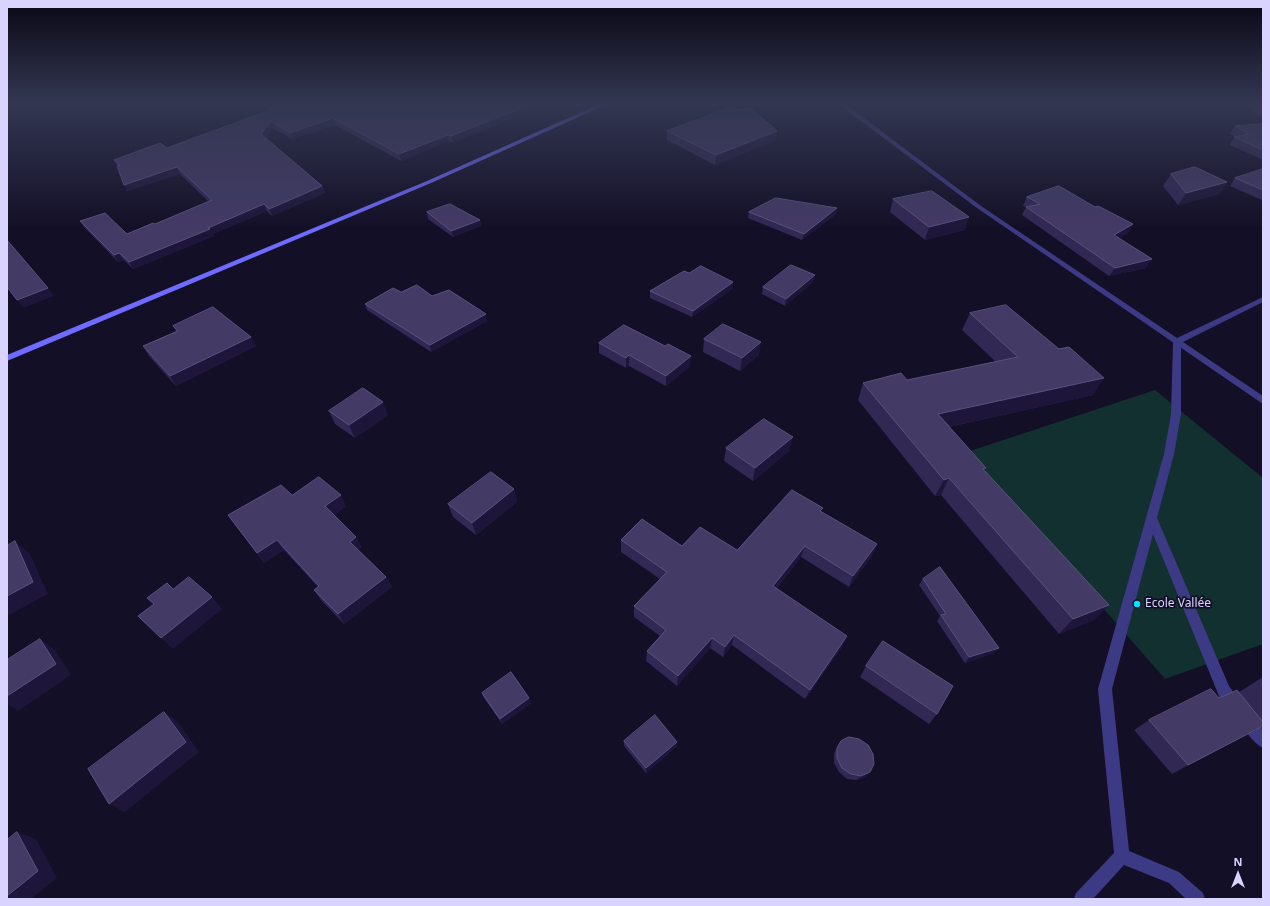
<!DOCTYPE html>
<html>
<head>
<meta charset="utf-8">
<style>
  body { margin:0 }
  #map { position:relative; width:1270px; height:906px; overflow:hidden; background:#130f26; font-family:"Noto Sans",sans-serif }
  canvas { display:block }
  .frame { position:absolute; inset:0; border:8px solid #d9d4ff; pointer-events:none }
  .north { position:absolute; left:1218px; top:854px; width:40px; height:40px; -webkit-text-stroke:3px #130f26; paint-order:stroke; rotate:0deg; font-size:11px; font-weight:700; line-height:16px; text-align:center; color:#d9d4ff }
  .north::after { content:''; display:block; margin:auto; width:14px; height:18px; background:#d9d4ff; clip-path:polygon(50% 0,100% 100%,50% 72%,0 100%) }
</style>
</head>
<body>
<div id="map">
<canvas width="1270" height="906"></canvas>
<div class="frame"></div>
<div class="north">N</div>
</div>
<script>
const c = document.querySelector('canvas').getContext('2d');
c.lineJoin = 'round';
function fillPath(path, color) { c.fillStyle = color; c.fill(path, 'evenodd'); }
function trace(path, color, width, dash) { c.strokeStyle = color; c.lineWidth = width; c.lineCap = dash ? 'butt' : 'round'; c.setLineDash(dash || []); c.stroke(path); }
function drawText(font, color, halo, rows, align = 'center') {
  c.font = font + ' "Noto Sans",sans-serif'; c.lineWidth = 3.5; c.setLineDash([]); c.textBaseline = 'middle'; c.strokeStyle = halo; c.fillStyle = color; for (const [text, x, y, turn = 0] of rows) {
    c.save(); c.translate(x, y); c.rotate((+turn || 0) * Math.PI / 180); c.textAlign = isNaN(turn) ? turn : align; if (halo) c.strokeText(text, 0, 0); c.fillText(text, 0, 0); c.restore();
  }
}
fillPath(new Path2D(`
  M 1155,390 L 1263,478 L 1263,644 L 1165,679 L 967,452 Z`), '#12302f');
fillPath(new Path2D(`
  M 1177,339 L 1181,342 L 1181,414 L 1174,454 L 1157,518 L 1229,686 L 1242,705 L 1240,710 L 1235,712 L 1230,710 L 1219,696 L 1153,534 L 1112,689 L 1129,851 L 1179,872 L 1203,893 L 1205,899 L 1186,899 L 1169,883 L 1124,865 L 1093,899 L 1074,899 L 1076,893 L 1114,853 L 1098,689 L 1164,454 L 1171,414 L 1173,342 Z
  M 1247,714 L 1252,716 L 1263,730 L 1263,748 C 1254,744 1244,730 1240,721 L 1242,716 Z`), '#3d3a85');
fillPath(new Path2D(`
  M 837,103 L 844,103 L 981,206 L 1177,338 L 1263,297 L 1263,302 L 1183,342 L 1263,396 L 1263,404 L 977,208 Z`), '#3d3a85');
fillPath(new Path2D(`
  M 605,103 L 616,103 L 599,108 L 431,183 L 7,361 L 7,355 L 427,181 L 595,106 Z`), '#6f6bff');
fillPath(new Path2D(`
  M 282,103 L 553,103 L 512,118 L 453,143 L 449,141 L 401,161 L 335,125 L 292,139 L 273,128 L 266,138 L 322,186 L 325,193 L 272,216 L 267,211 L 213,234 L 214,236 L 133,269 L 124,260 L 118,262 L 85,228 L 80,221 L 127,234 L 155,224 L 209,202 L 180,174 L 127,191 L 117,166 L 114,160 L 167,148 L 269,111 L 268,108 L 283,104 Z
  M 1243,103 L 1263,103 L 1263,118 Z
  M 1263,123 L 1263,160 L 1230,145 L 1234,137 L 1236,137 L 1230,134 L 1235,126 L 1262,124 Z
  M 667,131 L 776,140 L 715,165 L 667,140 Z
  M 1263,169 L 1263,200 L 1262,200 L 1230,186 L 1235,178 Z
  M 1171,174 L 1227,182 L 1219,194 L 1178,205 L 1163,186 Z
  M 1027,197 L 1133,224 L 1128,233 L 1119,238 L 1146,268 L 1109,276 L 1022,215 L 1026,207 L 1023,206 Z
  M 893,199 L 965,230 L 925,240 L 890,212 Z
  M 427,212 L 480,220 L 481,226 L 453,237 L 428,219 Z
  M 749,212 L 836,214 L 802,240 L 748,218 Z
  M 689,273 L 733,282 L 732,289 L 692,317 L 650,298 L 650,291 Z
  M 814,281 L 785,306 L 762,294 L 763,287 Z
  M 401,292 L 432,296 L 487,321 L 431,352 L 367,310 L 365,304 Z
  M 970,313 L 1093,395 L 949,427 L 985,471 L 1094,620 L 1059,634 L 941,495 L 935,496 L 858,400 L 863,383 L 907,380 L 996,362 L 962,330 Z
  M 173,326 L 251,337 L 256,346 L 176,386 L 149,356 L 143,346 L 176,331 Z
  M 704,339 L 759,355 L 740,371 L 703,352 Z
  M 599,343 L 690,366 L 666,386 L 629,366 L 626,368 L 599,353 Z
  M 329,411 L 388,415 L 355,438 L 335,424 Z
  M 726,448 L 789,451 L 753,481 L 724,461 Z
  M 514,489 L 517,502 L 476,535 L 453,517 L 448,504 Z
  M 292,495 L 346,506 L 334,515 L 362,547 L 358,550 L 386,577 L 392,587 L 344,624 L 321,600 L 314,590 L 318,587 L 284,550 L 264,563 L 228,515 Z
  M 821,512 L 872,556 L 849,587 L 801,557 L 776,589 L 842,647 L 805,699 L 732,645 L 723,657 L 710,648 L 677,686 L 646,661 L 647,651 L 660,636 L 634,617 L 634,606 L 660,579 L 621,552 L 621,540 L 737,550 Z
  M 923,579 L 994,653 L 965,663 L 937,621 L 940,616 L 919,585 Z
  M 866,666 L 937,714 L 929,724 L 860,677 Z
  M 1263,677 L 1263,726 L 1172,774 L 1134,730 L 1149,720 L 1239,692 Z
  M 482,693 L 531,703 L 502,724 L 484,698 Z
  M 624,741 L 677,746 L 646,773 L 624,746 Z
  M 841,741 L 866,777 L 857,780 L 847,779 L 839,772 L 834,763 L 834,753 Z`), '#312854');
fillPath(new Path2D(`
  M 536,103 L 553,103 L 512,118 L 453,143 L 451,136 L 511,112 Z
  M 333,118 L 335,125 L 292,139 L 290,133 Z
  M 271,121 L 273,128 L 264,140 L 261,134 Z
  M 777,131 L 776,140 L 715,165 L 716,155 Z
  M 448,135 L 449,141 L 401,161 L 399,154 Z
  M 177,167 L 180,174 L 127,191 L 124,185 Z
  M 1227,182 L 1219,194 L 1178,205 L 1186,193 Z
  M 322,186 L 325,193 L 272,216 L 269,209 Z
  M 264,204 L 267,211 L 213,234 L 214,236 L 133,269 L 129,262 Z
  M 837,208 L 836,214 L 802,240 L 804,234 Z
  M 969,217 L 965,230 L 925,240 L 929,227 Z
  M 480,220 L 481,226 L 453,237 L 451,231 Z
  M 1133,224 L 1128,233 L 1109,244 L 1114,235 Z
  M 119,253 L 124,260 L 118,262 L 114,255 Z
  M 1152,259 L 1146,268 L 1109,276 L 1115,268 Z
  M 815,275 L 814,281 L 785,306 L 786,299 Z
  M 733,282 L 732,289 L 692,317 L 693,311 Z
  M 48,288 L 54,296 L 23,308 L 17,300 Z
  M 486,314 L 487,321 L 431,352 L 430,345 Z
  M 251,337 L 256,346 L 176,386 L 170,376 Z
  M 761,342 L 759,355 L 740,371 L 742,358 Z
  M 629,355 L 629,366 L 626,368 L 626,358 Z
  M 691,356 L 690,366 L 666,386 L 666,376 Z
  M 1104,378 L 1093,395 L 930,431 L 938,414 Z
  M 383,402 L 388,415 L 355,438 L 349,425 Z
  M 793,437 L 789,451 L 753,481 L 755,468 Z
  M 949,478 L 941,495 L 935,496 L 944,480 Z
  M 514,489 L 517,502 L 476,535 L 472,523 Z
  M 341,495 L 346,506 L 331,517 L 325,506 Z
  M 356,537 L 362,547 L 355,552 L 350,542 Z
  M 277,540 L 284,550 L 264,563 L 257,553 Z
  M 15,541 L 30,554 L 48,594 L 9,615 L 7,614 L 7,596 Z
  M 877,544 L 872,556 L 849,587 L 853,576 Z
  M 805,546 L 801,557 L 769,597 L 773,586 Z
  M 386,577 L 392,587 L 344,624 L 338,614 Z
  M 212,597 L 222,609 L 173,649 L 161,638 Z
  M 1109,605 L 1094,620 L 1059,634 L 1073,619 Z
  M 734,635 L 732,645 L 723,657 L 725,647 Z
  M 847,636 L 842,647 L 805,699 L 810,690 Z
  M 712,638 L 710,648 L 677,686 L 678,676 Z
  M 40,639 L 55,650 L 71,675 L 18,711 L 7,704 L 7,696 Z
  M 999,648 L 994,653 L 965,663 L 969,657 Z
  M 529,698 L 531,703 L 502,724 L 500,719 Z
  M 164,712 L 178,722 L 199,752 L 125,812 L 109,804 Z
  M 1263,726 L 1247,735 L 1172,774 L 1188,765 Z
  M 677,742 L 677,746 L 646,773 L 646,768 Z
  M 870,772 L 866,777 L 857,780 L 861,776 Z
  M 17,832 L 36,839 L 57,878 L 31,899 L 7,899 Z`), '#1d163a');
const building = new Path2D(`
  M 285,103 L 536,103 L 511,112 L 451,136 L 448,135 L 399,154 L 333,118 L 290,133 L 271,121 L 261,134 L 322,186 L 269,209 L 264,204 L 208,228 L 210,229 L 129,262 L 119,253 L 114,255 L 80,221 L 105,213 L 127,234 L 153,223 L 155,224 L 212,200 L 177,167 L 124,185 L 117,166 L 120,165 L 114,160 L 160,143 L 167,148 L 270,110 L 268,108 Z
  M 1257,103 L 1263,103 L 1263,107 Z
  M 732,107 L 737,110 L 751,108 L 777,131 L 716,155 L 667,131 Z
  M 1263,124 L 1263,150 L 1234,137 L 1249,134 L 1235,126 Z
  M 1195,167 L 1227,182 L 1186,193 L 1171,174 Z
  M 1263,169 L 1263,190 L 1235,178 Z
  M 1059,186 L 1095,207 L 1098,206 L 1133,224 L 1114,235 L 1152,259 L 1115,268 L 1026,207 L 1040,204 L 1027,197 Z
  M 932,191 L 969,217 L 929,227 L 893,199 Z
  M 776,198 L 837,208 L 804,234 L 749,212 Z
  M 450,204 L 480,220 L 451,231 L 427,212 Z
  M 7,240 L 48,288 L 17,300 L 7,287 Z
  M 791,265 L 815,275 L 786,299 L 763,287 Z
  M 701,266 L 733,282 L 693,311 L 650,291 L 684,271 L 689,273 Z
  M 417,285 L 432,296 L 449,290 L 486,314 L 430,345 L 365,304 L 393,288 L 401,292 Z
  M 1006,305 L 1059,349 L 1069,347 L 1104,378 L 938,414 L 986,468 L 983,469 L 1109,605 L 1073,619 L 949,478 L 944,480 L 863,383 L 901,373 L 907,380 L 1018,357 L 970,313 Z
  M 213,307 L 251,337 L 170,376 L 143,346 L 178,331 L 173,326 Z
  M 723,324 L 761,342 L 742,358 L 704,339 Z
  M 624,325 L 665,346 L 668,344 L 691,356 L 666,376 L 629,355 L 626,358 L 599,343 Z
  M 363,388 L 383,402 L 349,425 L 329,411 Z
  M 764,419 L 793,437 L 755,468 L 726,448 Z
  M 491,472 L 514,489 L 472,523 L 448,504 Z
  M 319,477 L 341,495 L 325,506 L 356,537 L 350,542 L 386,577 L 338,614 L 314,590 L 319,586 L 277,540 L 257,553 L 228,515 L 281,485 L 292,495 Z
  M 792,490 L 823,508 L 820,511 L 877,544 L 853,576 L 805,546 L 773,586 L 847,636 L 810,690 L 734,635 L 725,647 L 712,638 L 678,676 L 647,651 L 666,630 L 634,606 L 667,572 L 621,540 L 642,519 L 682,546 L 700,527 L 737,550 Z
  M 15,541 L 33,582 L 7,596 L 7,546 Z
  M 940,567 L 999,648 L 969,657 L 941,615 L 946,614 L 923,579 Z
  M 189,577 L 212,597 L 161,638 L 138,616 L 154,604 L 147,598 L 167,583 L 173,589 Z
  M 40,639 L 56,664 L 7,696 L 7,660 Z
  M 883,641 L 953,686 L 937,714 L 866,666 Z
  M 511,672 L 529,698 L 500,719 L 482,693 Z
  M 1211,689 L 1219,698 L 1237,690 L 1263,722 L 1263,726 L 1188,765 L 1149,720 Z
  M 164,712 L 186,742 L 109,804 L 88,769 Z
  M 655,715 L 677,742 L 646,768 L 624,741 Z
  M 849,737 L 859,739 L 868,745 L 873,754 L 874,764 L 870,772 L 861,776 L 851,774 L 842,768 L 837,758 L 837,748 L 841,741 Z
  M 17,832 L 38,871 L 7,896 L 7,840 Z`);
fillPath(building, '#433a66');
trace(building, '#5a527e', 1);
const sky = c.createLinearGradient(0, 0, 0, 230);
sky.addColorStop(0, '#0a0815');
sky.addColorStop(0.45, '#333752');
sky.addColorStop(1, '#33375200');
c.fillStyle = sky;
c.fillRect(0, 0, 1270, 230);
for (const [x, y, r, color] of [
  [1137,604,4,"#00e5ff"]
]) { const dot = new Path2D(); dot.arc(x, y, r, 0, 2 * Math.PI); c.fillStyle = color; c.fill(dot); trace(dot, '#130f26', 1.5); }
drawText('12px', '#d9d4ff', '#130f26', [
  ["Ecole Vallée",1145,604]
], 'left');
</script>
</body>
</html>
